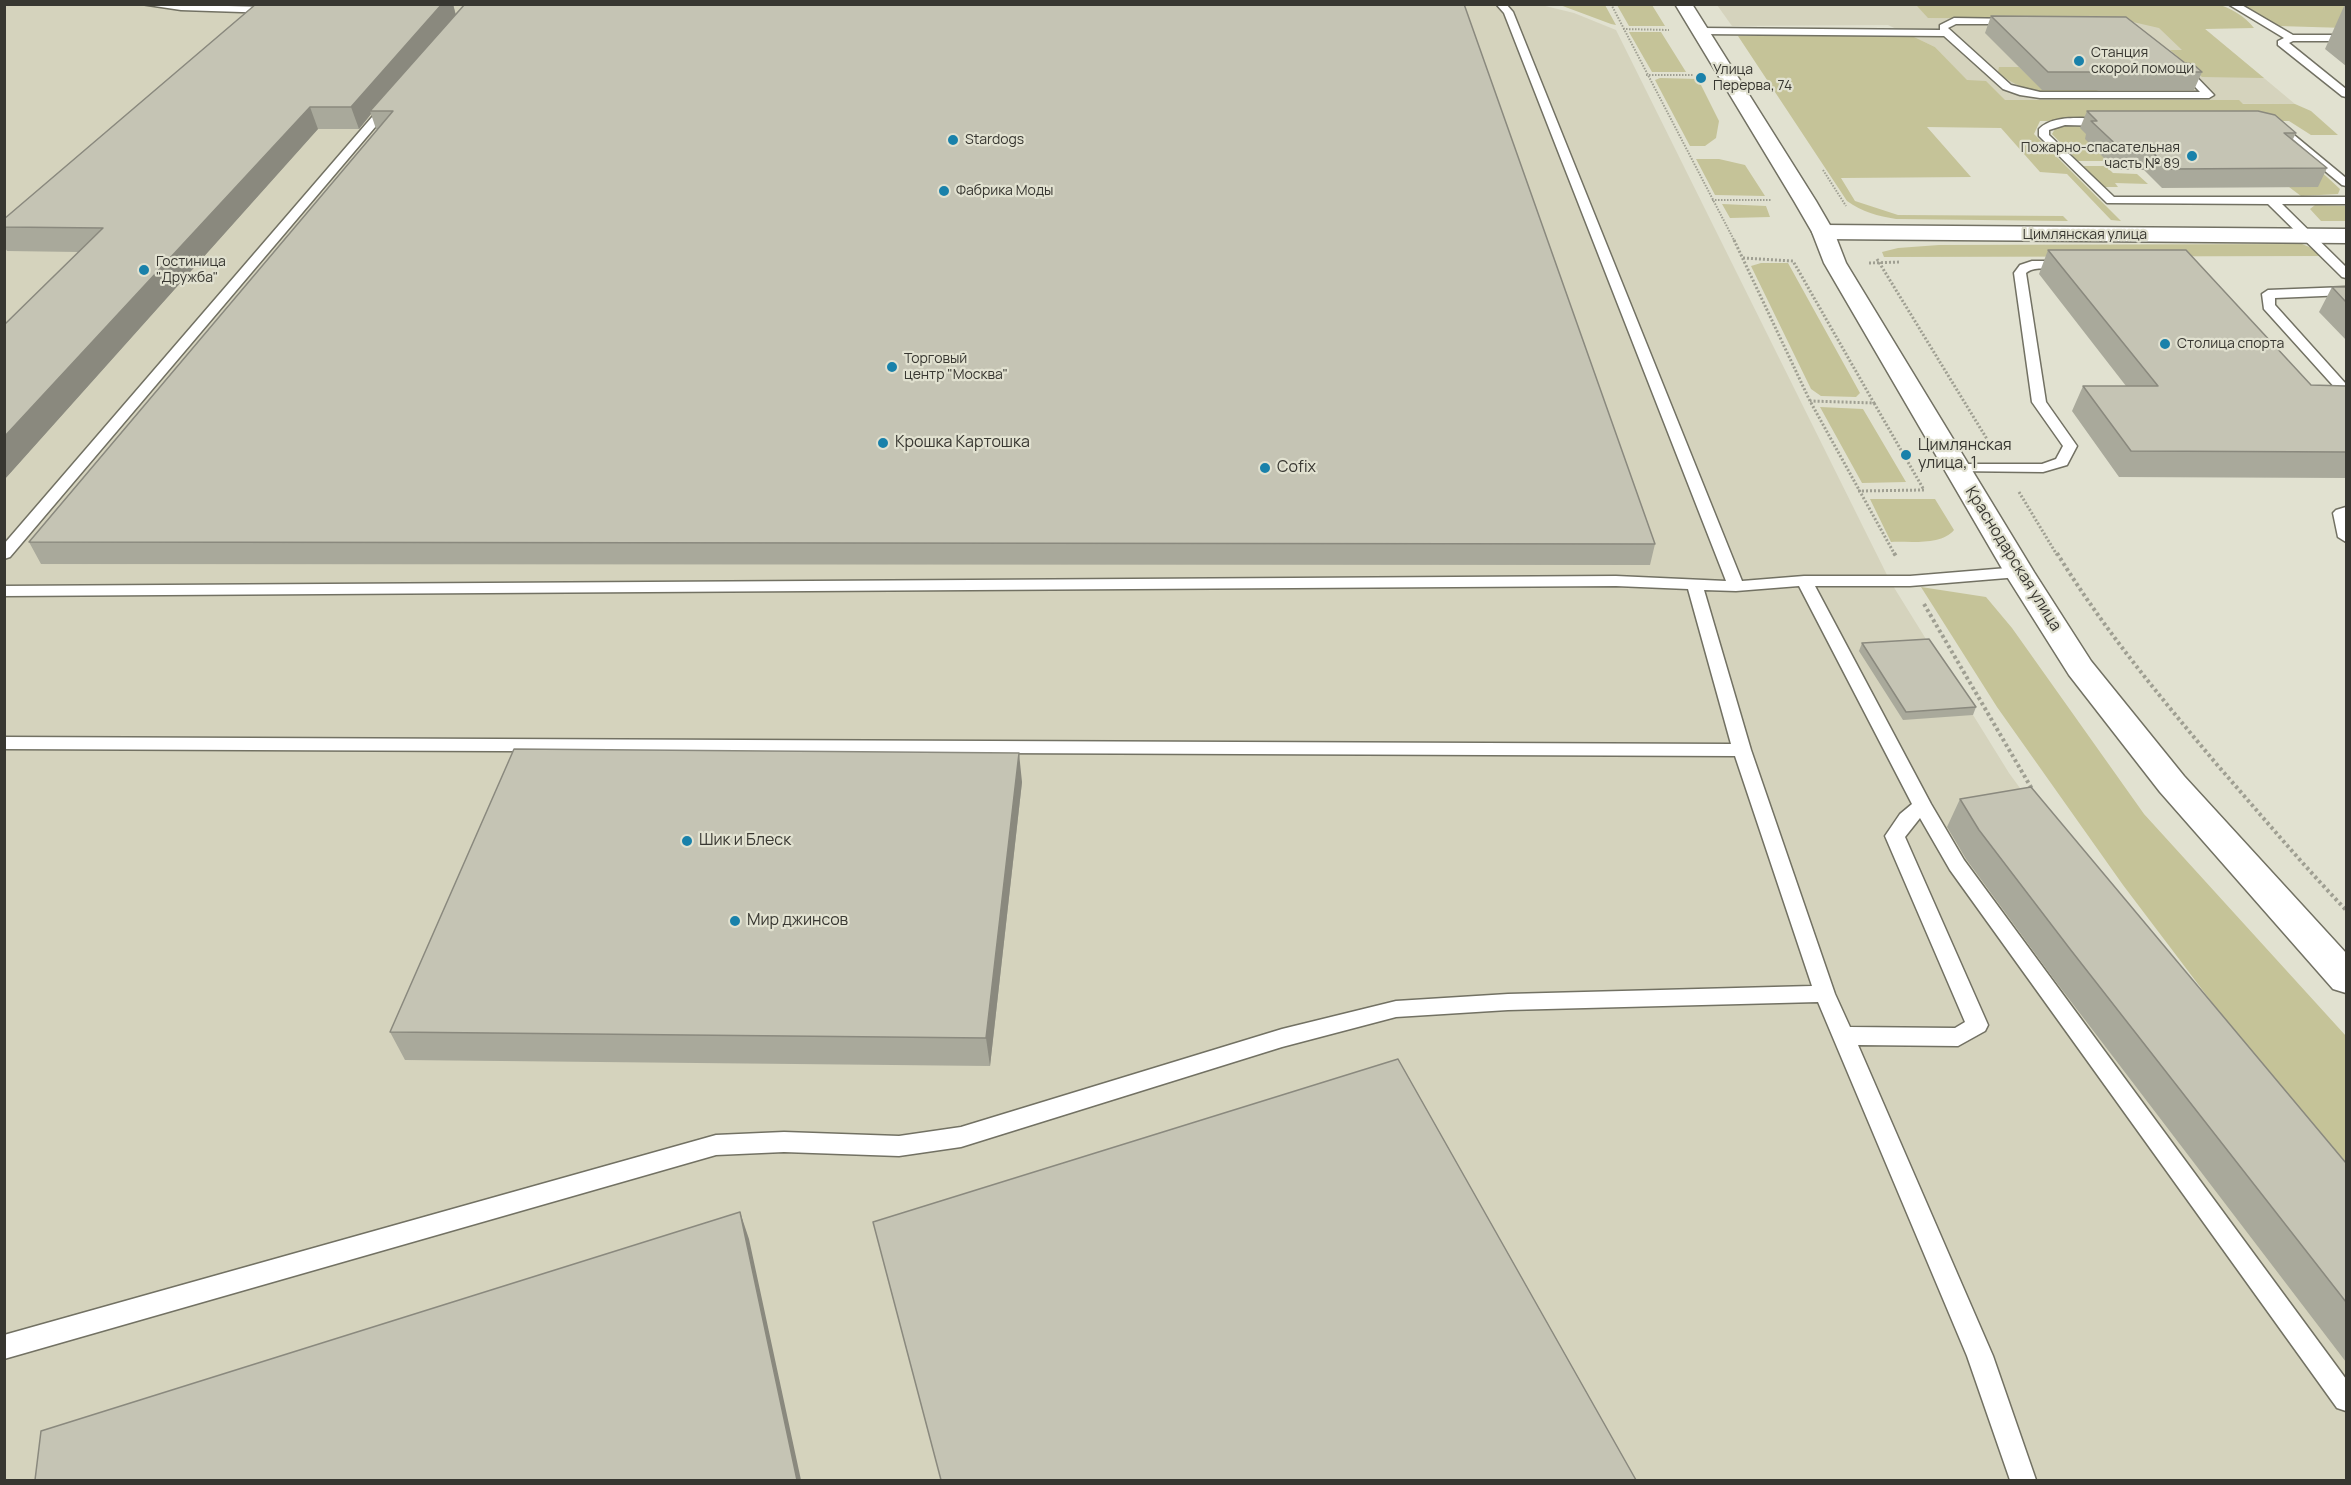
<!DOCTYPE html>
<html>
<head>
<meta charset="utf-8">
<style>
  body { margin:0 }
  #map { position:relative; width:2351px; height:1485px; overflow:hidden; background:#e1e1d0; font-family:Manrope,sans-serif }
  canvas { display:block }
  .frame { position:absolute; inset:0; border:6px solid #383731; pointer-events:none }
</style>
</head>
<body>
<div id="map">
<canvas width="2351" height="1485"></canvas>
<div class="frame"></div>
</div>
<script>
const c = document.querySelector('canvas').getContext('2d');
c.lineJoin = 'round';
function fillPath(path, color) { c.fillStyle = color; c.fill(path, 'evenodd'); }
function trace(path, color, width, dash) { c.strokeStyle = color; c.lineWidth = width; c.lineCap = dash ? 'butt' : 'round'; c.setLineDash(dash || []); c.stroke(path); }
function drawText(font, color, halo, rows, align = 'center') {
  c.font = font + ' Manrope,sans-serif'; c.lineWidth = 4.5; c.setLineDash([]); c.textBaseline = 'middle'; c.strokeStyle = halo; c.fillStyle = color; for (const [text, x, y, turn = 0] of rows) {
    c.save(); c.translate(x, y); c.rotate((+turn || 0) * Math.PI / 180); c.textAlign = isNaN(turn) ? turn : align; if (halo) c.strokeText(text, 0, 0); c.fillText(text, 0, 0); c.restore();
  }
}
fillPath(new Path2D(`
  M 1537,4 L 1574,13 L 1616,30 L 1890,581 L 2009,773 L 2218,1059 L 2346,1204 L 2346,1480 L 5,1480 L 5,5 Z
  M 1915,4 L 1923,12 L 2126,14 L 2204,28 L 2295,104 L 1988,103 L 1935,47 L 1888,25 L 1732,26 L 1717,5 Z`), '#d5d3bd');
fillPath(new Path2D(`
  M 2217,4 C 2229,7 2246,17 2254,28 L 2205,29 L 2264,78 L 2202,77 L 2170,50 L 2182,50 L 2159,28 L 2120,19 L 1928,18 L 1916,5 Z
  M 1560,5 L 1605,5 L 1616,25 L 1611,24 Z
  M 1617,5 L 1652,5 L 1665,26 L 1629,26 Z
  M 2240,5 L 2346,5 L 2346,28 L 2278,26 Z
  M 1629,32 L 1661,32 L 1686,72 L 1652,72 Z
  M 1738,36 L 1912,36 L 1935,47 L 1967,80 L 1986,81 L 2005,100 L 2239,100 L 2243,104 L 2295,104 L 2311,111 L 2338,135 L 2311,135 L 2289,121 L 2040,121 L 2034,134 L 2121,221 L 2111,220 L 2067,174 L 2040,172 L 2001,128 L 1927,127 L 1971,177 L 1841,178 L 1855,201 L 1898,215 L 2063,216 L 2068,221 L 1896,219 C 1878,216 1862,212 1847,201 Z
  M 1999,67 L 2019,67 L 2037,84 L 2105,88 L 2096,91 C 2059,92 2027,98 1998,72 Z
  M 1660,78 L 1698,79 L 1719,121 L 1716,138 L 1705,146 L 1690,146 L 1655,80 Z
  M 2063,126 L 2135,126 L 2107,161 L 2078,161 L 2052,134 L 2056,127 Z
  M 2302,154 L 2340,189 L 2338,194 L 2301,196 L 2289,187 L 2317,186 Z
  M 1696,159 L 1719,159 L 1745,165 L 1765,196 L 1715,195 Z
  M 2083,166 L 2106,166 L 2113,173 L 2137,174 L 2148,184 L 2115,183 L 2118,187 L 2103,187 Z
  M 1722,204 L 1766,206 L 1770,217 L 1730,218 Z
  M 2315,205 L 2346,206 L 2346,221 L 2321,221 L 2310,209 Z
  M 2302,244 L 2314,249 L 2321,256 L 1884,257 L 1882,252 L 1898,248 L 1939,245 Z
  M 1761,263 L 1788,263 L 1860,393 L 1856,397 L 1821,396 L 1811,389 L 1751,266 Z
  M 1820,407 L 1863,409 L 1906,482 L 1862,483 Z
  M 1870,499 L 1935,499 L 1954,530 C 1941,546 1909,541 1891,542 Z
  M 1921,587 L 1986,597 L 2012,628 L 2144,814 L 2346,1036 L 2346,1166 L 2288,1103 L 2123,885 L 1997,707 Z`), '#c5c398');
const service = new Path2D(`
  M 141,4 L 272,7 L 277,10 L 272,13 L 181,10 Z
  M 1496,4 L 1506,4 L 1513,12 L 1742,581 L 1804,576 L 1910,576 L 2019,567 L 2027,572 L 2019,577 L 1910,586 L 1815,586 L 1931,804 L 1964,860 L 2346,1379 L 2346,1411 L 2337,1408 L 1950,870 L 1920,818 L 1905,837 L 1988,1025 L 1985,1031 L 1958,1046 L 1858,1045 L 1993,1356 L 2036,1480 L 2010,1480 L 1967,1356 L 1818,1002 L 1508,1010 L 1396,1017 L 1282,1047 L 961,1147 L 899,1156 L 784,1152 L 716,1155 L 4,1359 L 4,1335 L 716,1135 L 784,1132 L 899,1136 L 961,1127 L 1282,1029 L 1396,1001 L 1508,994 L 1812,986 L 1735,756 L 4,749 L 4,737 L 1731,744 L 1688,589 L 1616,586 L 4,596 L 4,586 L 1616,576 L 1726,581 L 1504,13 ZM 1799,586 L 1912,804 L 1900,814 L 1885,836 L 1965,1022 L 1955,1028 L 1850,1027 L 1835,994 L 1751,750 L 1704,590 L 1736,591 Z
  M 2228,4 L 2240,4 L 2293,35 L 2346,35 L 2346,41 L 2293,41 L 2289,43 L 2346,89 L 2346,97 L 2342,96 L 2278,45 L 2278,41 L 2284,38 Z
  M 1954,18 L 2017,19 L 2019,21 L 2014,24 L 1956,24 L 1948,28 L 2011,85 L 2040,92 L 2200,92 L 2176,67 L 2181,64 L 2185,65 L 2214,95 L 2209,98 L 2040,98 L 2020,95 L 2003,89 L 1944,36 L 1700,34 L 1695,31 L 1700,28 L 1940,30 L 1940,25 Z
  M 389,101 L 393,102 L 393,106 L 10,557 L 4,559 L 4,544 L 385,102 Z
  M 2082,118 L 2106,120 L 2111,123 L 2106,126 L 2065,125 L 2049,130 L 2049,135 L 2114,197 L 2346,197 L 2346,204 L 2282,204 L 2346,267 L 2346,278 L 2342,277 L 2268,204 L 2107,203 L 2039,136 L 2039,129 C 2050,118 2067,118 2082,118 Z
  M 2271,126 L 2288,130 L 2346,178 L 2346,186 L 2342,185 L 2280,134 L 2267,131 L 2266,129 Z
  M 2032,261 L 2067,261 L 2073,265 C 2061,276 2039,262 2026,273 L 2046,402 L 2077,446 L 2067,465 L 2043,472 L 1952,471 L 1950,468 L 1957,464 L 2042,464 L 2056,459 L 2063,446 L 2032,402 L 2014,273 L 2020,265 Z
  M 2346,287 L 2346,295 L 2275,298 L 2275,305 L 2346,384 L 2346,392 L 2337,390 L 2264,309 L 2262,294 L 2268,290 Z
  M 2346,507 L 2346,542 L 2338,537 L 2333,513 L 2336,510 Z`);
const minor = new Path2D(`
  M 1823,225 L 2346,229 L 2346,243 L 1823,239 L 1815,237 L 1812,232 L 1815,227 Z`);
const tertiary = new Path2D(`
  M 1675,4 L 1692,4 L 1816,201 L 1834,232 L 1846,263 L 2034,572 L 2091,661 L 2184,776 L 2346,953 L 2346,993 L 2333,989 L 2160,792 L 2069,675 L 2004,572 L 1824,263 L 1812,232 L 1794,201 Z`);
trace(service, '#727163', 3);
trace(minor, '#727163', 3);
trace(tertiary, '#727163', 3);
trace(new Path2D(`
  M 1611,4 L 1735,242
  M 1623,29 L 1669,30
  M 1646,75 L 1694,75
  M 1823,170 L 1846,206
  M 1712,200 L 1771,200`), '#9f9f92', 2, [1.5, 1.5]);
trace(new Path2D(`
  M 1734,240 L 1810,401 L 1895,555
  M 1743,258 L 1793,261 L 1874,403 L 1810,401
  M 1877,259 L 1990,444
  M 1869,263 L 1901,262
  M 1858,491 L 1924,490 L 1874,403
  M 2019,492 L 2057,555`), '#9f9f92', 3, [2, 2]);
trace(new Path2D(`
  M 1894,553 L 1896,556
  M 2057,553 C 2104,630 2161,698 2219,767 C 2261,815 2302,864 2346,910
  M 1924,604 L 2032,789`), '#9f9f92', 4, [3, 3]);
fillPath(service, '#fff');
fillPath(minor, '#fff');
fillPath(tertiary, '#fff');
fillPath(new Path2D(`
  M 256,4 L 453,4 L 456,15 L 1655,544 L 1650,565 L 41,564 L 29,542 L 378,129 L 376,129 L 371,114 L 359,129 L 318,129 L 4,480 L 4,325 L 79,252 L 7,251 L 4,246 L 4,219 Z
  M 2345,4 L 2346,4 L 2346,66 L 2325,49 Z
  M 1991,16 L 2185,63 L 2202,72 L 2194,90 L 2042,90 L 1985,33 Z
  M 2087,111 L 2296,133 L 2293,139 L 2327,168 L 2318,187 L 2162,188 L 2144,170 L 2116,170 L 2085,139 L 2086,134 L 2080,128 Z
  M 2048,250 L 2311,385 L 2346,386 L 2346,478 L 2119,477 L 2072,411 L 2083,386 L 2126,386 L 2039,274 Z
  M 2332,287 L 2346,287 L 2346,340 L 2319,312 Z
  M 1862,643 L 1976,707 L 1973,715 L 1903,720 L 1859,651 Z
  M 1022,782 L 990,1066 L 405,1060 L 390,1032 Z
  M 1960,799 L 2346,1163 L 2346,1362 L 2053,978 L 1966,859 L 1947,827 Z`), '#a9a99b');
fillPath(new Path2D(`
  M 442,4 L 453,4 L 456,16 L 370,111 L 371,114 L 359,129 L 351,107 Z
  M 310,107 L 318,129 L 4,480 L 4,437 Z
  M 1019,753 L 1022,782 L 990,1066 L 986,1038 Z
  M 740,1212 L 749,1239 L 801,1480 L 797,1480 Z`), '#8a897e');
const building = new Path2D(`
  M 256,4 L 442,4 L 351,107 L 310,107 L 4,437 L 4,325 L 103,228 L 4,227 L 4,219 Z
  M 465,4 L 1464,4 L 1655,544 L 29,542 L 393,111 L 370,111 Z
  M 1991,16 L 2126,17 L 2185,63 L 2193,64 L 2202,72 L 2048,72 Z
  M 2087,111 L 2258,111 L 2275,115 L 2296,133 L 2284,133 L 2327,168 L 2170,169 L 2152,152 L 2124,152 L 2091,121 L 2097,121 Z
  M 2048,250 L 2186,250 L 2311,385 L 2346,386 L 2346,452 L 2131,451 L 2083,386 L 2158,386 Z
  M 2332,287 L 2346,287 L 2346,302 Z
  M 1929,639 L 1976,707 L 1906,712 L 1862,643 Z
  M 514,749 L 1019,753 L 986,1038 L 390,1032 Z
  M 2031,787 L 2346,1163 L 2346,1302 L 2070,949 L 1979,830 L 1960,799 Z
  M 1398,1059 L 1636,1480 L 941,1480 L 873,1222 Z
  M 740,1212 L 797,1480 L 35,1480 L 41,1431 Z`);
fillPath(building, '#c5c4b4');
trace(building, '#8a897e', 1.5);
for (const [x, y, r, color] of [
  [2079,61,6,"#1981aa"],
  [1701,78,6,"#1981aa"],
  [953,140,6,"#1981aa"],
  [2192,156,6,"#1981aa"],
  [944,191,6,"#1981aa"],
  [144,270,6,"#1981aa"],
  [2165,344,6,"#1981aa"],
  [892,367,6,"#1981aa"],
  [883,443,6,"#1981aa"],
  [1906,455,6,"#1981aa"],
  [1265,468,6,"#1981aa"],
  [687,841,6,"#1981aa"],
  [735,921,6,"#1981aa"]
]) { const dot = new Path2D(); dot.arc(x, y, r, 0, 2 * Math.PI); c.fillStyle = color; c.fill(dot); trace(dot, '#e1e1d0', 2); }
drawText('14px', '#383731', '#e1e1d0', [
  ["Станция",2091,53],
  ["скорой помощи",2091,69],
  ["Улица",1713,70],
  ["Перерва, 74",1713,86],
  ["Stardogs",965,140],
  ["Пожарно-спасательная",2180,148,"right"],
  ["часть № 89",2180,164,"right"],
  ["Фабрика Моды",956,191],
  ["Гостиница",156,262],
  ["\"Дружба\"",156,278],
  ["Столица спорта",2177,344],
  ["Торговый",904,359],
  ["центр \"Москва\"",904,375]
], 'left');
drawText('14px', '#383731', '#e1e1d0', [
  ["Цимлянская улица",2085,235]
]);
drawText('16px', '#383731', '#e1e1d0', [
  ["Крошка Картошка",895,443],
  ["Цимлянская",1918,446],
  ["улица, 1",1918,464],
  ["Cofix",1277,468],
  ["Шик и Блеск",699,841],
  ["Мир джинсов",747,921]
], 'left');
drawText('16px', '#383731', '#e1e1d0', [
  ["Краснодарская улица",2013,559,58]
]);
</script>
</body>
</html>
